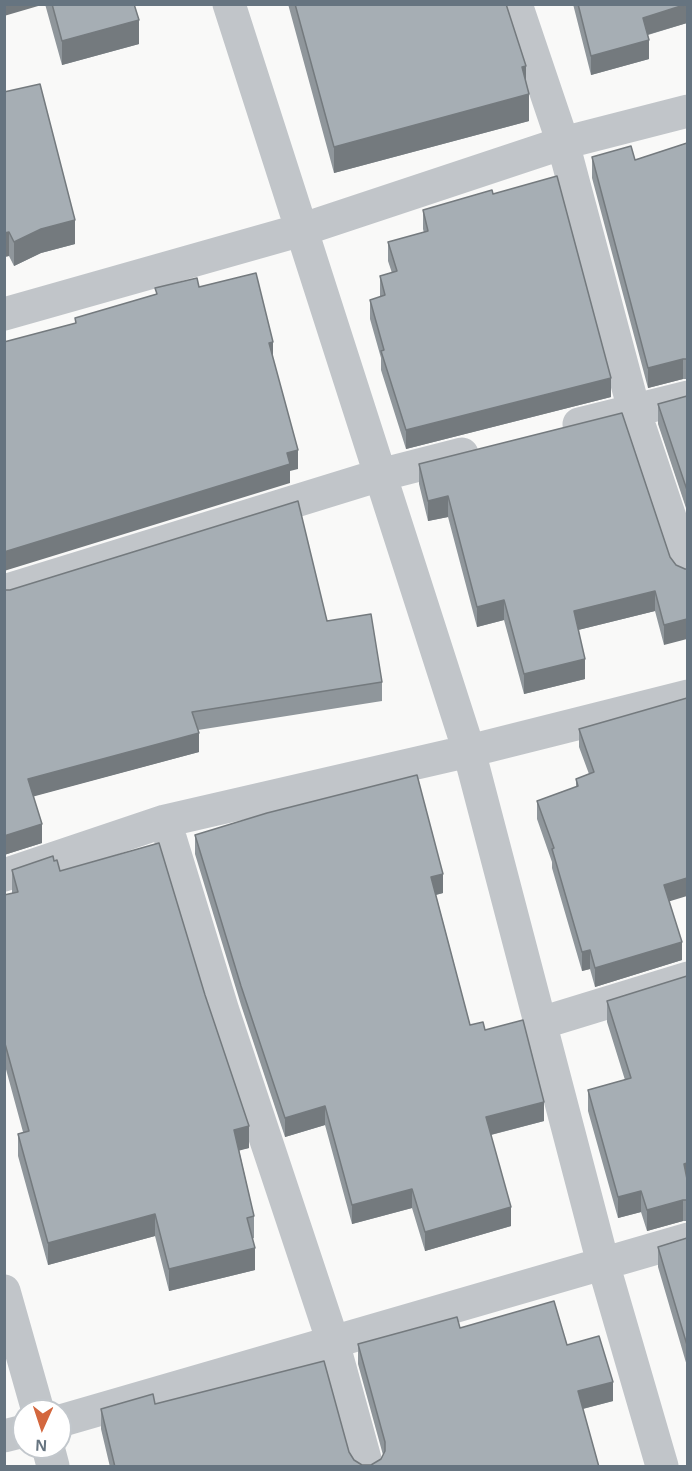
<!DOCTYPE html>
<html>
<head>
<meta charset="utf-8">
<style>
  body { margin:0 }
  #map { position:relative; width:692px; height:1471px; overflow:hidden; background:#f9f9f8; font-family:Arial,sans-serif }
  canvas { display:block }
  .frame { position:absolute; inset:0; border:6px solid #667480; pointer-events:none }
  .north { position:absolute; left:12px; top:1399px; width:60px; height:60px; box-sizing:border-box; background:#fff; border:2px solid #c2c7cc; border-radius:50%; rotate:183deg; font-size:16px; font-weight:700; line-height:24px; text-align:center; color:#667480 }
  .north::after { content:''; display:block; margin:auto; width:21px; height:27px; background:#d3673e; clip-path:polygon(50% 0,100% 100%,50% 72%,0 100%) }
</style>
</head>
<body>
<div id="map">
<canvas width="692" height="1471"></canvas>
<div class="frame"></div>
<div class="north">N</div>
</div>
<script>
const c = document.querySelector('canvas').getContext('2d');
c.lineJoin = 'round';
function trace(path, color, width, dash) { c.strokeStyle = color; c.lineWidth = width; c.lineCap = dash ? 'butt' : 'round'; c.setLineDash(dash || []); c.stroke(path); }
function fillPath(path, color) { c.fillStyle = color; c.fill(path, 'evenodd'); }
trace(new Path2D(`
  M 229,4 L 469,751 L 603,1263 L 662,1466
  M 516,4 L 563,143 L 634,410 L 688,571
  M 4,314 L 301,230 L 563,143 L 688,111
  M 579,424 L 688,397
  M 4,591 L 380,475 L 462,454
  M 165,821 L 223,1011 L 333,1342 L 367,1466
  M 4,875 L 165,821 L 469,751 L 688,696
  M 541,1023 L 688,978
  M 4,1291 L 38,1411
  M 60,1421 L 688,1239
  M 4,1436 L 24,1431
  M 48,1447 L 53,1466`), '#c1c5c9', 33);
fillPath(new Path2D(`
  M 45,4 L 134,4 L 139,44 L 62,65 Z
  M 288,4 L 506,4 L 526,83 L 529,121 L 334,173 Z
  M 573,4 L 687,4 L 687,23 L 648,35 L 649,59 L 591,75 Z
  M 4,92 L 75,244 L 41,253 L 14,266 L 9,256 L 4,257 Z
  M 687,143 L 687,379 L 683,379 L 648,388 L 592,178 L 592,157 L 635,160 Z
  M 493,194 L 611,397 L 406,449 L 381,370 L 381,358 L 370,319 L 370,300 L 380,297 L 380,276 L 392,273 L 388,261 L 388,242 L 424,233 L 423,229 L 423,210 Z
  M 687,396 L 687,511 L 658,424 L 658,404 Z
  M 419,464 L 670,557 L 664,645 L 655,611 L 578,630 L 585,679 L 524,694 L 504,620 L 477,627 L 448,517 L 428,521 L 419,484 Z
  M 4,590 L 327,621 L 382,682 L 382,701 L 198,730 L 199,752 L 33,796 L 42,843 L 4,855 Z
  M 579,729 L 669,902 L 682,960 L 595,987 L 590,969 L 582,971 L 552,868 L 552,862 L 537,819 L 537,801 L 576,787 L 576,779 L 589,774 L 579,747 Z
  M 195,835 L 443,893 L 436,895 L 470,1025 L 485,1030 L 544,1121 L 491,1135 L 511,1226 L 425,1251 L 412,1208 L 352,1224 L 325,1125 L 285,1137 L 241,1005 L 195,854 Z
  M 54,861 L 60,871 L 249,1148 L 239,1150 L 254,1216 L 254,1238 L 252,1239 L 255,1270 L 169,1291 L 155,1236 L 48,1265 L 18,1156 L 18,1134 L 23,1132 L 4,1062 L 4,895 L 12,893 L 12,870 Z
  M 687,976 L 687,1221 L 683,1221 L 647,1231 L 641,1212 L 618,1218 L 588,1111 L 588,1090 L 625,1080 L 607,1022 L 607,1001 Z
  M 687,1238 L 687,1366 L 658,1267 L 658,1247 Z
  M 460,1328 L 567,1345 L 613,1401 L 583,1409 L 599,1467 L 110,1467 L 101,1429 L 101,1409 L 155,1404 L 349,1452 L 354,1460 L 362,1465 L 371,1465 L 381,1459 L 383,1455 L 358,1364 L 358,1344 Z`), '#8f969b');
fillPath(new Path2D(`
  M 4,4 L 45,4 L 4,16 Z
  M 687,4 L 687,23 L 643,36 L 643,18 Z
  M 139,20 L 139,44 L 62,65 L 62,41 Z
  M 649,40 L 649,59 L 591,75 L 591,56 Z
  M 526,66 L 526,93 L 522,67 Z
  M 529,94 L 529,121 L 334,173 L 334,147 Z
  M 75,220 L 75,244 L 41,253 L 14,266 L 14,242 L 41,229 Z
  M 9,232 L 9,256 L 4,257 L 4,233 Z
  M 273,342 L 273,361 L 269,343 Z
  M 683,359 L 683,379 L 648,388 L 648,368 Z
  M 611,378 L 611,397 L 406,449 L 406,430 Z
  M 298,450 L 298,469 L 290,471 L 290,483 L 4,571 L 4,552 L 287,453 Z
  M 448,496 L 448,517 L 428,521 L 428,501 Z
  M 655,591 L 655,611 L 574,631 L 574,611 Z
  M 504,600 L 504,620 L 477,627 L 477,607 Z
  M 687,619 L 687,639 L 664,645 L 664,625 Z
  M 585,659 L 585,679 L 524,694 L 524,674 Z
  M 199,733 L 199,752 L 28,798 L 28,779 Z
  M 42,824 L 42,843 L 4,855 L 4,836 Z
  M 443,874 L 443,893 L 431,896 L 431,877 Z
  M 687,878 L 687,896 L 664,903 L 664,885 Z
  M 682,942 L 682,960 L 595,987 L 595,968 Z
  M 590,950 L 590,969 L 582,971 L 582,952 Z
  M 544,1102 L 544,1121 L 486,1136 L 486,1117 Z
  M 325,1106 L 325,1125 L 285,1137 L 285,1118 Z
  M 249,1126 L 249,1148 L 234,1152 L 234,1130 Z
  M 687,1163 L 687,1185 L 684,1164 Z
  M 412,1189 L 412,1208 L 352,1224 L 352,1205 Z
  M 641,1191 L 641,1212 L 618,1218 L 618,1197 Z
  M 683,1200 L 683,1221 L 647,1231 L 647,1210 Z
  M 511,1207 L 511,1226 L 425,1251 L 425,1232 Z
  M 155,1214 L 155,1236 L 48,1265 L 48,1243 Z
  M 255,1248 L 255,1270 L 169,1291 L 169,1269 Z
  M 613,1382 L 613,1401 L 578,1410 L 578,1391 Z`), '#747a7e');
const building = new Path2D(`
  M 52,4 L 134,4 L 139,20 L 62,41 Z
  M 295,4 L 506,4 L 526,66 L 522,67 L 529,94 L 334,147 Z
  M 578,4 L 687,4 L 643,18 L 649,40 L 591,56 Z
  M 40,84 L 75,220 L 41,229 L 14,242 L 9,232 L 4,233 L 4,92 Z
  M 687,143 L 687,359 L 683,359 L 648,368 L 592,157 L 631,146 L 635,160 Z
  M 557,176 L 611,378 L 406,430 L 381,351 L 384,350 L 370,300 L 385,295 L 380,276 L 397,271 L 388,242 L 428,231 L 423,210 L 492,190 L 493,194 Z
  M 256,273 L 273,342 L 269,343 L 298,450 L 287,453 L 290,464 L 4,552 L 4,342 L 76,323 L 75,318 L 157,294 L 155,288 L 197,278 L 199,287 Z
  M 687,396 L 687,490 L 658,404 Z
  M 622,413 L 670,557 L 676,565 L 685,569 L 687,569 L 687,619 L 664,625 L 655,591 L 574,611 L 585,659 L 524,674 L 504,600 L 477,607 L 448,496 L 428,501 L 419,464 Z
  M 298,501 L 327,621 L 371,614 L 382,682 L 192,712 L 199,733 L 28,779 L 42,824 L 4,836 L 4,590 L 10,590 Z
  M 687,698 L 687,878 L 664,885 L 682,942 L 595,968 L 590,950 L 582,952 L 552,849 L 554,848 L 537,801 L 578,786 L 576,779 L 594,772 L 579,729 Z
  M 417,775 L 443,874 L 431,877 L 470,1025 L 483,1022 L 485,1030 L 523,1020 L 544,1102 L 486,1117 L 511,1207 L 425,1232 L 412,1189 L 352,1205 L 325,1106 L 285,1118 L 241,986 L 195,835 L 267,813 Z
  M 159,843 L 205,995 L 249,1126 L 234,1130 L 254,1216 L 247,1218 L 255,1248 L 169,1269 L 155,1214 L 48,1243 L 18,1134 L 29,1131 L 4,1040 L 4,895 L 18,892 L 12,870 L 53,856 L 54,861 L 57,860 L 60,871 Z
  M 687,976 L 687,1163 L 684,1164 L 687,1179 L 687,1200 L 683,1200 L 647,1210 L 641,1191 L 618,1197 L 588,1090 L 631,1078 L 607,1001 Z
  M 687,1238 L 687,1345 L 658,1247 Z
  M 554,1301 L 567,1345 L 599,1336 L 613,1382 L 578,1391 L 599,1467 L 115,1467 L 101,1409 L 153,1394 L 155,1404 L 324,1361 L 349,1452 L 354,1460 L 362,1465 L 371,1465 L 381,1459 L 385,1451 L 385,1442 L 358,1344 L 457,1317 L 460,1328 Z`);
fillPath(building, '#a6aeb4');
trace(building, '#747a7e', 1.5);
</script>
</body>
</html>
